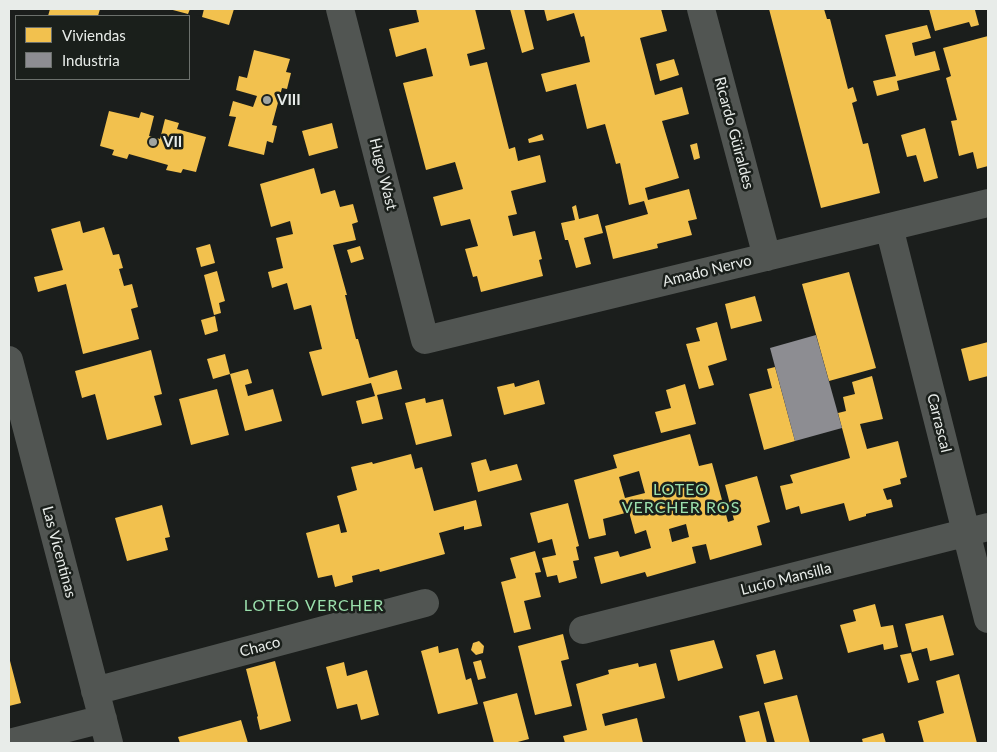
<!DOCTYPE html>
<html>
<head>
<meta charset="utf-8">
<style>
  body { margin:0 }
  #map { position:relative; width:997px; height:752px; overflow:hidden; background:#1b1e1c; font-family:Lato,sans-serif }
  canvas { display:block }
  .frame { position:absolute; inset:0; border:10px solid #e8ece9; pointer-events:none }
  .legend { position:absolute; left:15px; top:15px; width:175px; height:65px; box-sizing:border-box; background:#1a1f1b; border:1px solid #6c716d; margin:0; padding:6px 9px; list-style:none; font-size:15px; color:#e8ece9 }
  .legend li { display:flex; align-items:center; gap:10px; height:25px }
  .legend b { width:25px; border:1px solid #6c716d }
</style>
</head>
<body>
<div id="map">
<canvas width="997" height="752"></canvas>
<div class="frame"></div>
<ul class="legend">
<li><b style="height:14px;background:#f2c14e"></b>Viviendas</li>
<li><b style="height:14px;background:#8d8d92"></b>Industria</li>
</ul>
</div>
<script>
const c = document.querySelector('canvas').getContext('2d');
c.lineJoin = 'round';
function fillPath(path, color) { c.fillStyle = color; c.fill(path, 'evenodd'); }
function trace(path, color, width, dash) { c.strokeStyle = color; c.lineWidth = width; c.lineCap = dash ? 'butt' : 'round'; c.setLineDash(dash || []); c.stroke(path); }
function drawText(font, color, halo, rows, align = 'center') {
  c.font = font + ' Lato,sans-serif'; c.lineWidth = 5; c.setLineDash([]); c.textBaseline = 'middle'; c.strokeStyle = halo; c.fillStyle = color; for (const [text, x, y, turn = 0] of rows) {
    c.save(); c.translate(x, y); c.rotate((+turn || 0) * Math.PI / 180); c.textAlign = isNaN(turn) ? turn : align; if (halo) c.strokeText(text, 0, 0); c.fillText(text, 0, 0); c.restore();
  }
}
fillPath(new Path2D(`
  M 50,9 L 100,9 L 98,16 L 48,16 Z
  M 169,9 L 190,9 L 188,14 Z
  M 204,9 L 234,9 L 229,25 L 202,17 Z
  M 416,9 L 475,9 L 485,49 L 467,54 L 470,66 L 487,62 L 509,149 L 515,147 L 518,161 L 540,155 L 546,182 L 511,191 L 517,214 L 508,216 L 513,236 L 535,231 L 542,259 L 539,260 L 543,276 L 481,292 L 477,276 L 473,277 L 465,249 L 478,246 L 470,219 L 441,226 L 433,197 L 463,189 L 455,162 L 426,170 L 403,83 L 433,76 L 426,48 L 396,57 L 389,29 L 419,22 Z
  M 510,9 L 524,9 L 534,49 L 522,53 Z
  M 544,9 L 661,9 L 667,31 L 640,38 L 655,95 L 682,87 L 689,114 L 662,121 L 679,178 L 645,188 L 648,200 L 689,189 L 697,219 L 688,221 L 692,235 L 657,244 L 658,248 L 613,259 L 605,226 L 648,214 L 644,201 L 629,205 L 620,163 L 616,164 L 605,124 L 587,129 L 576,84 L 546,92 L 541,74 L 590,62 L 584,36 L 581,37 L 574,13 L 547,21 Z
  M 769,9 L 824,9 L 827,19 L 830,19 L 848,89 L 853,87 L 857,101 L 852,103 L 863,144 L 868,143 L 880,193 L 821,208 Z
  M 929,9 L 979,9 L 975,10 L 979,25 L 971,27 L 969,22 L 935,31 Z
  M 927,25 L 931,38 L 912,43 L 915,56 L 935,51 L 940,70 L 897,81 L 899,90 L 877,96 L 873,81 L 896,76 L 885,35 Z
  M 988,36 L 988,166 L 977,169 L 973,152 L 959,156 L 951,121 L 957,120 L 946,78 L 951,76 L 943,48 Z
  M 254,50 L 290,59 L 286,72 L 291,73 L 287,89 L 282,88 L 272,125 L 277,126 L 273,143 L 267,141 L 264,155 L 228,146 L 236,117 L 229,116 L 233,101 L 253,107 L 257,96 L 236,90 L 239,76 L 247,78 Z
  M 674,59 L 679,75 L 660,81 L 656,64 Z
  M 109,111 L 139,118 L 141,112 L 154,116 L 149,136 L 160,139 L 165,119 L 179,123 L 177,129 L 206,137 L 196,172 L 183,169 L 181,173 L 166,170 L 168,165 L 129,154 L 127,159 L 112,155 L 114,150 L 100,146 Z
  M 332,123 L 338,148 L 309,156 L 302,131 Z
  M 925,128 L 938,178 L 924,182 L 916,155 L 907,157 L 901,135 Z
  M 542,134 L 544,140 L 529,143 L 528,139 Z
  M 697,143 L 700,158 L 694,160 L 690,145 Z
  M 314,168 L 321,194 L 335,190 L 340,207 L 353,204 L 358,222 L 352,224 L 356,240 L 333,245 L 347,295 L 345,295 L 356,339 L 358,339 L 369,378 L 397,370 L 402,389 L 377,395 L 383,419 L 362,424 L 356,401 L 375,396 L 371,383 L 322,396 L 309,352 L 322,349 L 311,305 L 294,310 L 287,283 L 272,288 L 268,272 L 283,268 L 276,238 L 293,234 L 290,221 L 271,227 L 260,184 Z
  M 576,205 L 579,219 L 598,214 L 603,233 L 584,238 L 591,264 L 576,268 L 568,240 L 565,240 L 561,223 L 575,220 L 572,207 Z
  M 80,221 L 83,233 L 104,227 L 113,255 L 119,254 L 123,268 L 119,269 L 124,286 L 132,284 L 138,307 L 131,309 L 139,339 L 83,354 L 66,284 L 38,292 L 34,277 L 63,270 L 51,229 Z
  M 210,244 L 215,263 L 201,267 L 196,248 Z
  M 360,246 L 364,259 L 351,263 L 347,250 Z
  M 217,271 L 225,301 L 219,303 L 221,313 L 214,315 L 204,275 Z
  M 849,272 L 876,368 L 829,381 L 802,284 Z
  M 755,296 L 762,321 L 731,329 L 725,304 Z
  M 215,316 L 218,331 L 205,335 L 201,320 Z
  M 717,322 L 727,360 L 708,366 L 714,385 L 699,389 L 686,344 L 700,341 L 696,328 Z
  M 988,342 L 988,376 L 969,381 L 961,349 Z
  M 151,350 L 162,394 L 154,396 L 162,425 L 107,440 L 95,394 L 82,398 L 75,371 Z
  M 225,354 L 230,374 L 213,379 L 207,359 Z
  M 775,367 L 795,441 L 764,450 L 749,394 L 772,388 L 767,369 Z
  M 248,369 L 252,383 L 245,385 L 248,396 L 273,389 L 282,421 L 245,431 L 230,374 Z
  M 872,376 L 883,419 L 860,424 L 867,449 L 898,441 L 907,477 L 900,479 L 901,484 L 883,489 L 887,500 L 891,499 L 893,507 L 866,514 L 866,516 L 849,521 L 844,503 L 801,514 L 799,506 L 786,510 L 780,486 L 793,483 L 790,475 L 850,458 L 838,413 L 846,411 L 843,397 L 855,394 L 852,382 Z
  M 539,380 L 545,404 L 504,415 L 497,387 L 514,383 L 515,387 Z
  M 685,384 L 696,424 L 661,433 L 655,412 L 671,408 L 666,390 Z
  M 217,389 L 229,435 L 191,445 L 179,399 Z
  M 425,398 L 426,403 L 443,399 L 452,436 L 416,445 L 405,403 Z
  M 690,434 L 699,466 L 712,463 L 728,522 L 734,520 L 725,485 L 757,476 L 770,522 L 757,526 L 762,545 L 710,560 L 706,544 L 692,547 L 696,563 L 647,577 L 645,572 L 601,584 L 594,557 L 618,551 L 620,557 L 651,548 L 646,530 L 635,534 L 629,512 L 603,519 L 606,535 L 589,539 L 574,480 L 617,468 L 613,455 ZM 639,471 L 645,493 L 625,498 L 619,477 ZM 686,524 L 689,537 L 672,542 L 669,529 Z
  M 411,454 L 415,469 L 422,467 L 434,511 L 476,500 L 482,526 L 464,530 L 464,526 L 439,533 L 445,554 L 380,572 L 379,569 L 352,576 L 353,582 L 335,587 L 332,575 L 318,578 L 306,533 L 339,524 L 341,533 L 347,532 L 337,496 L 357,490 L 351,467 L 372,462 L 373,464 Z
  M 486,459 L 490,471 L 517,464 L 522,480 L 478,492 L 471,463 Z
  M 568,503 L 579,546 L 576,547 L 579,560 L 573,561 L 577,578 L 559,583 L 557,575 L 547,577 L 542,558 L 556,555 L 552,539 L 538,543 L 530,513 Z
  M 162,505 L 170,537 L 165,538 L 168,550 L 127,561 L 115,518 Z
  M 535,551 L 541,572 L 535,573 L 541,597 L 524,601 L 531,629 L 514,633 L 501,582 L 516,578 L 510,558 Z
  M 875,604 L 881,627 L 893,625 L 898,647 L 884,650 L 883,644 L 848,653 L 840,625 L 856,621 L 853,610 Z
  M 943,615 L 954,655 L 930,661 L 927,648 L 912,652 L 905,624 Z
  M 563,634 L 569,659 L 561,661 L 572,706 L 535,715 L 518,646 Z
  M 714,640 L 723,668 L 678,681 L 670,650 Z
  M 479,641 L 484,646 L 483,653 L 476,655 L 471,650 L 473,643 Z
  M 438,646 L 439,653 L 458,648 L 466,680 L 471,678 L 478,704 L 438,714 L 421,651 Z
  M 775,650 L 783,679 L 764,684 L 756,655 Z
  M 911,653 L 919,680 L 908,683 L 900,655 Z
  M 9,657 L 21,703 L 9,706 Z
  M 481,660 L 486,678 L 478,680 L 473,662 Z
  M 275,661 L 291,721 L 260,730 L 257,717 L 258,716 L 246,669 Z
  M 344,662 L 347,676 L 367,670 L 379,715 L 361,720 L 357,704 L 337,709 L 326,667 Z
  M 638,663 L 639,667 L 656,663 L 665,698 L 602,714 L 605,726 L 637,718 L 643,743 L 565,743 L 563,736 L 587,730 L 576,684 L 609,674 L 608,670 Z
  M 959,674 L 977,743 L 924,743 L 918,721 L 944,713 L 936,681 Z
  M 517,693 L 529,739 L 514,743 L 494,743 L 483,702 Z
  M 797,695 L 810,743 L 775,743 L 764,703 Z
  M 759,711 L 767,743 L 746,743 L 739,716 Z
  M 241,720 L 248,743 L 180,743 L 178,737 Z
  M 883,733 L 886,743 L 863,743 L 862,739 Z`), '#f2c14e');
fillPath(new Path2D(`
  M 816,335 L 842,428 L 795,441 L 770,348 Z`), '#8d8d92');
trace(new Path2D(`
  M 340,9 L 425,340 L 988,203
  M 701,9 L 767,257
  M 889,227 L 988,619
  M 9,360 L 109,743
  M 583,630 L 988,527
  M 95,691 L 425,603
  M 9,743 L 103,719`), '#515552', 28);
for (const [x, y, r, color] of [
  [267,100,5,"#a0a4a1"],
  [153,142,5,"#a0a4a1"]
]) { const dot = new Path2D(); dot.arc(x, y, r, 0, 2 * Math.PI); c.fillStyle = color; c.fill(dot); trace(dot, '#1a1f1b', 2); }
drawText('bold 15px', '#e8ece9', '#1a1f1b', [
  ["VIII",277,100],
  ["VII",163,142]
], 'left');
drawText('15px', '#e8ece9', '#1a1f1b', [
  ["Ricardo Güiraldes",734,133,75],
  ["Hugo Wast",383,174,76],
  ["Amado Nervo",707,271,-14],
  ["Carrascal",939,423,76],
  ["Las Vicentinas",59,552,75],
  ["Lucio Mansilla",786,579,-14],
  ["Chaco",260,647,-15]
]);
c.letterSpacing = '1px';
drawText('16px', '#9adfac', '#1a1f1b', [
  ["LOTEO",681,490],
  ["VERCHER ROS",681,508],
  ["LOTEO VERCHER",314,606]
]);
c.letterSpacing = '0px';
</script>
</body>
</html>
